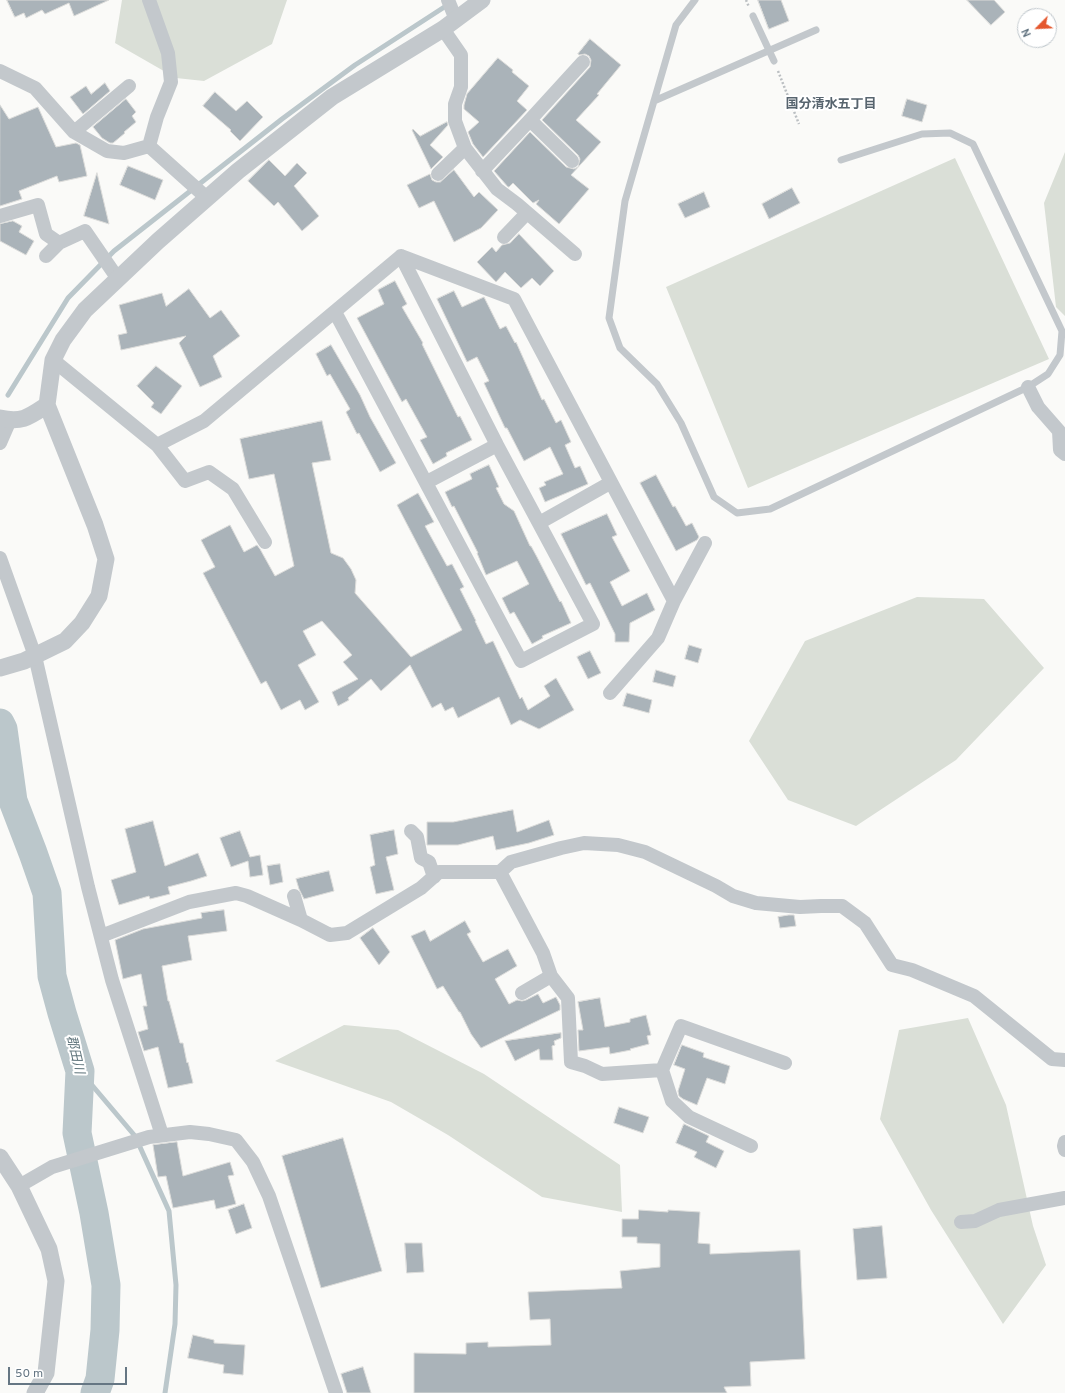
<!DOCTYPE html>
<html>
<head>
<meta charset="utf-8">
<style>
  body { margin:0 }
  #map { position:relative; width:1065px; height:1393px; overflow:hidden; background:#fafaf8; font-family:Overpass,sans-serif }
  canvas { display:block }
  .north { position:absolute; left:1017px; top:8px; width:40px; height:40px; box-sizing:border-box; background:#fff; border:1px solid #c1c8cd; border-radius:50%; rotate:246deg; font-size:11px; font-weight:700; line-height:16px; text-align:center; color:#657683 }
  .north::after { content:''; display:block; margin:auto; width:14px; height:18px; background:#e4572e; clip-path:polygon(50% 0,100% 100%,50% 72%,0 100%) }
  .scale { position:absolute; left:8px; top:1367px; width:119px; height:18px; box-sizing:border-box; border:2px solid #657683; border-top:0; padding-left:5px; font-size:12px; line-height:14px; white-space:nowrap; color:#657683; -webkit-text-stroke:3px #fff; paint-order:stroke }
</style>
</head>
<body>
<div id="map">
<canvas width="1065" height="1393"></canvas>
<div class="north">N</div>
<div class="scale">50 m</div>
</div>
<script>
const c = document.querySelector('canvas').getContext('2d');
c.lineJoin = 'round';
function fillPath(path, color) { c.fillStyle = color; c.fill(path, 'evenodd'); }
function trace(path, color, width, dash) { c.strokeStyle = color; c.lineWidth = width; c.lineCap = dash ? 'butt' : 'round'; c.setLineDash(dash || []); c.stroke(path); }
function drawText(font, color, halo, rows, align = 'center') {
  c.font = font + ' Overpass,"Noto Sans JP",sans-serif'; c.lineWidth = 4; c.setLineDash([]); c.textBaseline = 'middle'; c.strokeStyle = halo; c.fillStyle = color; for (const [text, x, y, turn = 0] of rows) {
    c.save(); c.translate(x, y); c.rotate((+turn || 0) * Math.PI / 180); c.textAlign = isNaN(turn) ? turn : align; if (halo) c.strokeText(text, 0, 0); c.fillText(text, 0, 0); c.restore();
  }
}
fillPath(new Path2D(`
  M 122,0 L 287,0 L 272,44 L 204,81 L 176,78 L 115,43 Z
  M 1065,152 L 1065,316 L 1056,307 L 1044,203 Z
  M 955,158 L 1049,359 L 748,488 L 666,287 Z
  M 917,597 L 984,599 L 1044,668 L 956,760 L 856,826 L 788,800 L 749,741 L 805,641 Z
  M 968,1018 L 1006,1105 L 1033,1226 L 1046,1265 L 1003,1324 L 931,1210 L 880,1119 L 899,1030 Z
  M 344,1025 L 398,1030 L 484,1074 L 620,1165 L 622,1212 L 542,1197 L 448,1135 L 391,1102 L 275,1061 Z`), '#dadfd7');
trace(new Path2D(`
  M 8,395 L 68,298 L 114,251 L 282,119 L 355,65 L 449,4
  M 80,1071 L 135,1136 L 169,1211 L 176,1285 L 175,1324 L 165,1393`), '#bbc7cb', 5);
trace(new Path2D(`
  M 0,723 L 3,729 L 13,801 L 33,853 L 47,893 L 52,976 L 62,1013 L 80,1071 L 77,1133 L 94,1213 L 106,1285 L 105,1330 L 100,1379 L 95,1393`), '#bbc7cb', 29);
const building = new Path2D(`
  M 7,0 L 109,0 L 74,16 L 69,3 L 45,14 L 42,10 L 26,18 L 24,13 L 15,17 Z
  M 758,0 L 781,0 L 789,21 L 769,29 Z
  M 967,0 L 994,0 L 1005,12 L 991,25 Z
  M 590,39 L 621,65 L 597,94 L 599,95 L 576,120 L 601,142 L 571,175 L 589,189 L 559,224 L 536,204 L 539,200 L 533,203 L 513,183 L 509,187 L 508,187 L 494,171 L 530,132 L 566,167 L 574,169 L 578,167 L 580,159 L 578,155 L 542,120 L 590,67 L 591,60 L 589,56 L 585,54 L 579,55 L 578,54 Z
  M 498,58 L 513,70 L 512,72 L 529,86 L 517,101 L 527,110 L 483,157 L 473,144 L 468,132 L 479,122 L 464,109 L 464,105 L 467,94 Z
  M 105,83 L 110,91 L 83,114 L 70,97 L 86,86 L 91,94 Z
  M 215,92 L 236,111 L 247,101 L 263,117 L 240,141 L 230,131 L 231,130 L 203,106 Z
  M 126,99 L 136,112 L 132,116 L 136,122 L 124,132 L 125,133 L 113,143 L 110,143 L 102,138 L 93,127 Z
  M 907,99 L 927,105 L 922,122 L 902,116 Z
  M 0,105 L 9,119 L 38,107 L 56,147 L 76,143 L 80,145 L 87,176 L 59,182 L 57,176 L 19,191 L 22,199 L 0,206 Z
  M 447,122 L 448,125 L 430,145 L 443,157 L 431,169 L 412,130 L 413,129 L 420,136 Z
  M 269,160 L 285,176 L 297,163 L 307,173 L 294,186 L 319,216 L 302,231 L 278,202 L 274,206 L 248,181 Z
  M 128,166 L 163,180 L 155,200 L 120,185 Z
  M 454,170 L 474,197 L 479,192 L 498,210 L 481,228 L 454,242 L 434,201 L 419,208 L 407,185 L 430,174 L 432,180 L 436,182 L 440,182 Z
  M 97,173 L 109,224 L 84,216 Z
  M 792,188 L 800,203 L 769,219 L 762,204 Z
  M 704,192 L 710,207 L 685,218 L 678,204 Z
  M 13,221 L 22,226 L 19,232 L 34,241 L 26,255 L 0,241 L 0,224 Z
  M 519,234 L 554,271 L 540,286 L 532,278 L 521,288 L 505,272 L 496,282 L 477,262 L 492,247 L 496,252 L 502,245 L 510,243 Z
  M 395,281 L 407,304 L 402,307 L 423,343 L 422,344 L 458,417 L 460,416 L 472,440 L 446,453 L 447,456 L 433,464 L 420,440 L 427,437 L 406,399 L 402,402 L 357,318 L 384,304 L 378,290 Z
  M 189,289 L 210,318 L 221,310 L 240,336 L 213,356 L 222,377 L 200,387 L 179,343 L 186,336 L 121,350 L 118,335 L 127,333 L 119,305 L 162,293 L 166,306 Z
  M 454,291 L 462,307 L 484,297 L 500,329 L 506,326 L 515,343 L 516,342 L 542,400 L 544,399 L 556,423 L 561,420 L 571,442 L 565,445 L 575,468 L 580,466 L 588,484 L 545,502 L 539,488 L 546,485 L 544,482 L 563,474 L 550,447 L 524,461 L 507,428 L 505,428 L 484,383 L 489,381 L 477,357 L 467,362 L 437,299 Z
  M 331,345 L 360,395 L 370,417 L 396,463 L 380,472 L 359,433 L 357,434 L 346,412 L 350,409 L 330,374 L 327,376 L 316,354 Z
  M 156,366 L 182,386 L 161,414 L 151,407 L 154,403 L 137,386 Z
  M 322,421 L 331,460 L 312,463 L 331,553 L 343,558 L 351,569 L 356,580 L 355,593 L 411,657 L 462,630 L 397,505 L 418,493 L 434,522 L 425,526 L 447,566 L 452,564 L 464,587 L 460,589 L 476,621 L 475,621 L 486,644 L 493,641 L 520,699 L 522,697 L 528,710 L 550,696 L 544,686 L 556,678 L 574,710 L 539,729 L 520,720 L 511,725 L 499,697 L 458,718 L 453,707 L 445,711 L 441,703 L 432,708 L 410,665 L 381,691 L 371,679 L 348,698 L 349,700 L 338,706 L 332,692 L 358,679 L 343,662 L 352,655 L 322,621 L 303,631 L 316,655 L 298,665 L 319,702 L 305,710 L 300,700 L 281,710 L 266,681 L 261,684 L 203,573 L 215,567 L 201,540 L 230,525 L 244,552 L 257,545 L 260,549 L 275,576 L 294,566 L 274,474 L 249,479 L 240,439 Z
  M 489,465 L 499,487 L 496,488 L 504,504 L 514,511 L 530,546 L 531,546 L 537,557 L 560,602 L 561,601 L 571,623 L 542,636 L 543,638 L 532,644 L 514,612 L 510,614 L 502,598 L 529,584 L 517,561 L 486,575 L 477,553 L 478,553 L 454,506 L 452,507 L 445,492 L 472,479 L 470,474 Z
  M 656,475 L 673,507 L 675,506 L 686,526 L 692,523 L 699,537 L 697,540 L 676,551 L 640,483 Z
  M 607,514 L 617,535 L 612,537 L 630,571 L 610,582 L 622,606 L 647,593 L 655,610 L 630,623 L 629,642 L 615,642 L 615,634 L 590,583 L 586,585 L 561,534 Z
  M 689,645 L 702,649 L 698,663 L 685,659 Z
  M 590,651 L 601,673 L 588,679 L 577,657 Z
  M 656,670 L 676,676 L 673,687 L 653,682 Z
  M 627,693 L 652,700 L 649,713 L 623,706 Z
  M 513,810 L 517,832 L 549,820 L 554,835 L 529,843 L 496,850 L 493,836 L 458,845 L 427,845 L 427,822 L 453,822 Z
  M 153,821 L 165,866 L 198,853 L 207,876 L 191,881 L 168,887 L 170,894 L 150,899 L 149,896 L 119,905 L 111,880 L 136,872 L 125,829 Z
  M 394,830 L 398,854 L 386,857 L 394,890 L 376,894 L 370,867 L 375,865 L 370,835 Z
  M 240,831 L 250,857 L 260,855 L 263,875 L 250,877 L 248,861 L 231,867 L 220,838 Z
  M 280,864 L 283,882 L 270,885 L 267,866 Z
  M 329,871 L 334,891 L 304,899 L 299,889 L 296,879 Z
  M 224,910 L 227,931 L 188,936 L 192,960 L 162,966 L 168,1001 L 169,1001 L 180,1043 L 183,1043 L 187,1063 L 188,1062 L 193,1083 L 168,1088 L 158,1047 L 144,1051 L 138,1032 L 148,1029 L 143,1006 L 147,1006 L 141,974 L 123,979 L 115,940 L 143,929 L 202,918 L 201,913 Z
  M 789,915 L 794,915 L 796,926 L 780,928 L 778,917 Z
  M 465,921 L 471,932 L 467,934 L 483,962 L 508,949 L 517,966 L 495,979 L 509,1004 L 517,1000 L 522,1001 L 526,1000 L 538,994 L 543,1003 L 556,997 L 560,1005 L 560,1010 L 481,1048 L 471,1034 L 460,1012 L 459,1012 L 443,986 L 437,989 L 411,936 L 425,930 L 430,941 Z
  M 373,928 L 390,952 L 379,965 L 360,938 Z
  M 600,998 L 605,1027 L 630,1022 L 630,1019 L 646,1015 L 651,1035 L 647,1036 L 649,1044 L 630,1049 L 631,1050 L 610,1054 L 609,1047 L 579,1051 L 578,1030 L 583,1030 L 578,1002 Z
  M 561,1033 L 561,1038 L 554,1041 L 555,1045 L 552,1046 L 553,1060 L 540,1060 L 539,1049 L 515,1061 L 505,1041 Z
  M 682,1045 L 704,1053 L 703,1057 L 730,1066 L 725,1084 L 707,1078 L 697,1105 L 683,1099 L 679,1096 L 678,1091 L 685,1069 L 674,1065 Z
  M 619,1107 L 649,1117 L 643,1133 L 614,1123 Z
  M 684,1124 L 709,1136 L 706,1142 L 724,1151 L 716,1168 L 694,1157 L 697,1152 L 676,1143 Z
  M 343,1138 L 382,1271 L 321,1288 L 282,1156 Z
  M 177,1142 L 183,1176 L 230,1162 L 234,1175 L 228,1176 L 236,1204 L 216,1209 L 214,1200 L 173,1208 L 166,1176 L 158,1177 L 153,1145 Z
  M 244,1204 L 252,1228 L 236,1234 L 228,1210 Z
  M 639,1210 L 668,1212 L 668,1210 L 700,1212 L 698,1243 L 710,1244 L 710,1254 L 800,1250 L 805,1359 L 750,1362 L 751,1386 L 724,1387 L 727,1393 L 414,1393 L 414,1353 L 466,1354 L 466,1343 L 488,1342 L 488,1347 L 551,1345 L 550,1319 L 530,1320 L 528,1292 L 622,1288 L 620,1271 L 660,1267 L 660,1244 L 637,1243 L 637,1237 L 622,1237 L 622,1219 L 638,1219 Z
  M 882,1226 L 887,1278 L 857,1280 L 853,1229 Z
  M 405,1243 L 422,1243 L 424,1272 L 407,1273 Z
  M 193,1335 L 214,1340 L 214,1343 L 245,1345 L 243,1375 L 223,1373 L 224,1365 L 188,1358 Z
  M 363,1367 L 371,1393 L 347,1393 L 341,1374 Z`);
fillPath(building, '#aab3b9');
trace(building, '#dcdcda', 1);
trace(new Path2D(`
  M 746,0 L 749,7
  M 778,71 L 799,124`), '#bbbfc2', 2.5, [2, 2]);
trace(new Path2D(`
  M 695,0 L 676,25 L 625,201 L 609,318 L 620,348 L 657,384 L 681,423 L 714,497 L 737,513 L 770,509 L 1028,387 L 1048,374 L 1060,355 L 1062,331 L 973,144 L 950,133 L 922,134 L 841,160
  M 753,16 L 774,61
  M 654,101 L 816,30`), '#c3c8cc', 7);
trace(new Path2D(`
  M 149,0 L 168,53 L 171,82 L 157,117 L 149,146
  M 448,0 L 456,20
  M 443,29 L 461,55 L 461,87 L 455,104 L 455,121 L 465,148 L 497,189 L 517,204 L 575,254
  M 0,71 L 35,88 L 74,132 L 107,151 L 124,153 L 149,146
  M 530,120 L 572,161
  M 74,132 L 129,86
  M 149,146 L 207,198
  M 482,171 L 530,120 L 583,62
  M 438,174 L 465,148
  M 0,216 L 38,205 L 46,234 L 59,243
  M 504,237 L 527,213
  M 46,256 L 59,243 L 85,231 L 118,279
  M 401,256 L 514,299 L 674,601 L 658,638 L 610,693
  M 335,312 L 521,661 L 593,624 L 497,445 L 401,256
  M 53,360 L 157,445 L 204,421 L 401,256
  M 1028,387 L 1038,407 L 1059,431 L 1060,450 L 1065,454
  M 0,443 L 10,420
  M 157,445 L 185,481 L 209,472 L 233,489 L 265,542
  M 427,482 L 497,445
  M 539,523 L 610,483
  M 0,558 L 35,656 L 88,887 L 112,980 L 162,1135
  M 674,601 L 705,543
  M 411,831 L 417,837 L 421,858 L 429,862 L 434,877
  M 500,872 L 511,862 L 561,848 L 584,843 L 618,845 L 645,852 L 716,886 L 733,896 L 756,903 L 800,907 L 821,906 L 842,906 L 865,923 L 892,965 L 912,970 L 974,996 L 1052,1059 L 1065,1060
  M 301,920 L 330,935 L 347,933 L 421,888 L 439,872 L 500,872 L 543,953 L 551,976 L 568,998 L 571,1062 L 585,1066 L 602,1074 L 662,1070 L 681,1026 L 785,1063
  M 101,936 L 189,902 L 236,893 L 247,896 L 301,920 L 294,896
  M 522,993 L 551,976
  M 662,1070 L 672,1101 L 689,1117 L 751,1146
  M 1065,1142 L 1064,1146 L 1065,1150
  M 19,1186 L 52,1167 L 149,1137 L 190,1132 L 209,1134 L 236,1140 L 253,1162 L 269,1196 L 336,1393
  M 961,1222 L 975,1221 L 999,1210 L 1065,1198`), '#c3c8cc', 14);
trace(new Path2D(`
  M 0,418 C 22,423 29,417 47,405
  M 0,668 L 24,661 L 65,641 L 82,623 L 99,596 L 106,559 L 95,525 L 47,405 L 53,360 L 63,340 L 85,310 L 158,241 L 238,171 L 332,97 L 443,29 L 482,0
  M 0,1157 L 19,1186 L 49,1249 L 56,1281 L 46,1373 L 35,1393`), '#c3c8cc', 17);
drawText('bold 13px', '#57646e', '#fff', [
  ["国分清水五丁目",831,105]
]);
drawText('italic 13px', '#60757c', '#fff', [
  ["郡田川",74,1055,77]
]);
</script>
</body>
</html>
